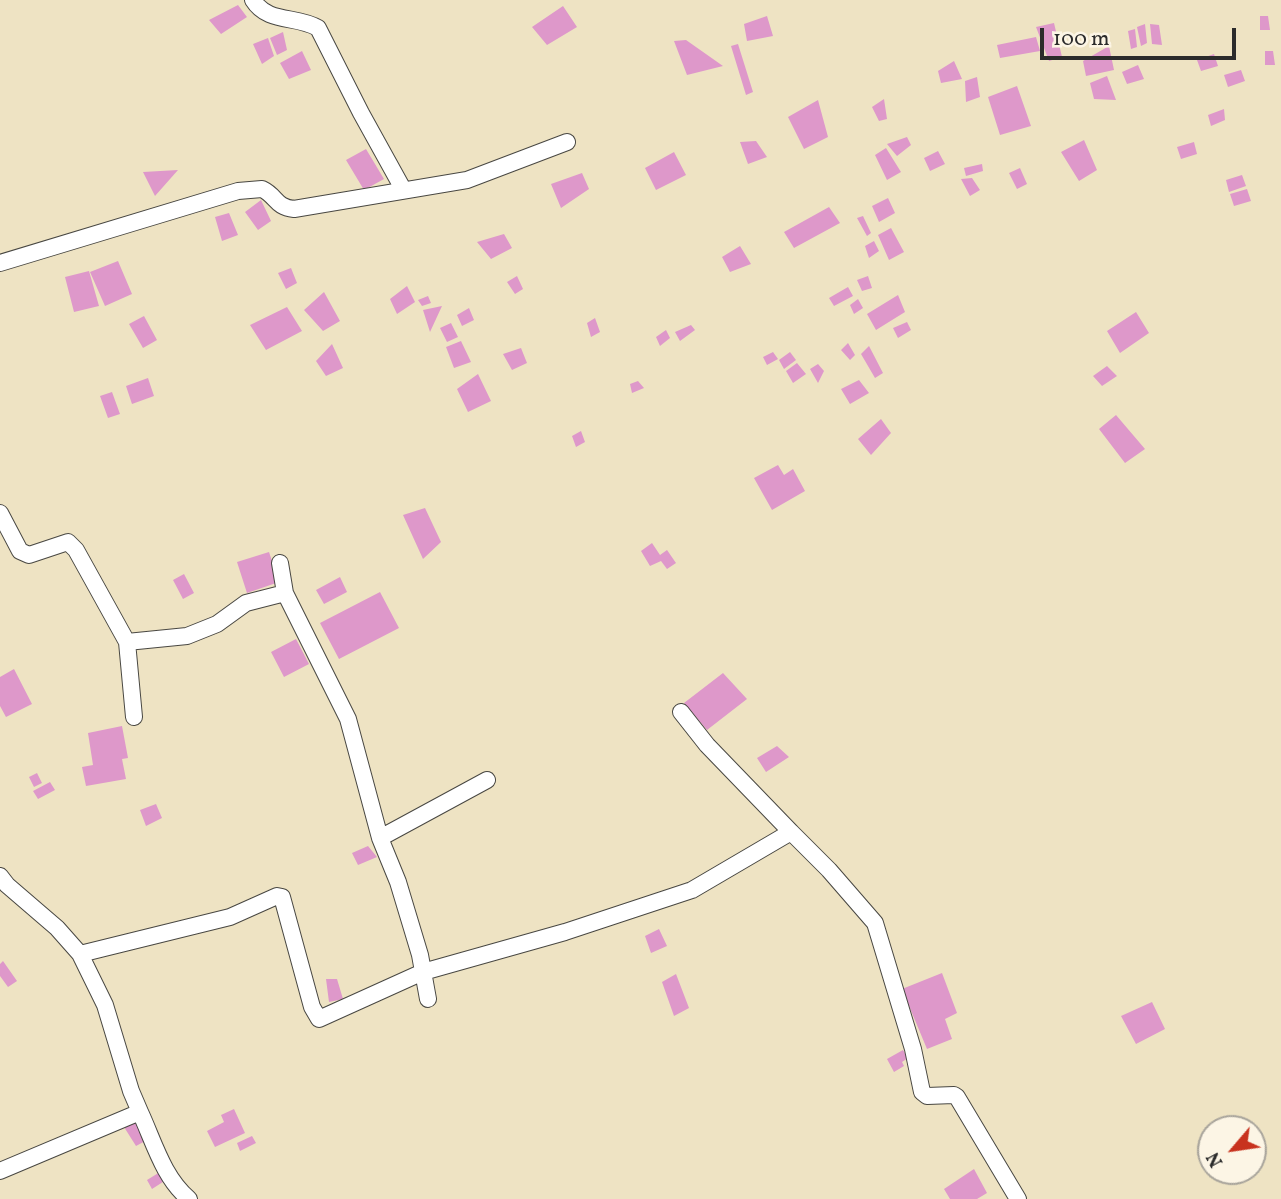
<!DOCTYPE html>
<html>
<head>
<meta charset="utf-8">
<style>
  body { margin:0 }
  #map { position:relative; width:1281px; height:1199px; overflow:hidden; background:#eee3c3; font-family:Vollkorn,serif }
  canvas { display:block }
  .north { position:absolute; left:1197px; top:1115px; width:70px; height:70px; box-sizing:border-box; background:#fcf5e5; border:2px solid #a8a49b; border-radius:50%; rotate:241deg; font-size:19px; font-weight:700; line-height:28px; text-align:center; color:#2b2b2b }
  .north::after { content:''; display:block; margin:auto; width:24px; height:32px; background:#c8321e; clip-path:polygon(50% 0,100% 100%,50% 72%,0 100%) }
  .scale { position:absolute; left:1040px; top:28px; width:196px; height:32px; box-sizing:border-box; border:4px solid #2b2b2b; border-top:0; padding-left:9px; font-size:21px; line-height:24px; white-space:nowrap; color:#2b2b2b; -webkit-text-stroke:5px #fcf5e5; paint-order:stroke }
</style>
</head>
<body>
<div id="map">
<canvas width="1281" height="1199"></canvas>
<div class="north">N</div>
<div class="scale">100 m</div>
</div>
<script>
const c = document.querySelector('canvas').getContext('2d');
c.lineJoin = 'round';
function fillPath(path, color) { c.fillStyle = color; c.fill(path, 'evenodd'); }
function trace(path, color, width, dash) { c.strokeStyle = color; c.lineWidth = width; c.lineCap = dash ? 'butt' : 'round'; c.setLineDash(dash || []); c.stroke(path); }
fillPath(new Path2D(`
  M 238,5 L 247,17 L 221,34 L 209,20 Z
  M 563,6 L 577,27 L 547,45 L 532,27 Z
  M 767,16 L 773,36 L 747,41 L 744,24 Z
  M 1260,16 L 1268,16 L 1270,30 L 1260,30 Z
  M 1054,23 L 1062,57 L 1049,61 L 1036,27 Z
  M 1145,24 L 1147,43 L 1141,46 L 1137,27 Z
  M 1150,24 L 1159,25 L 1162,45 L 1152,44 Z
  M 1135,29 L 1137,47 L 1131,49 L 1128,31 Z
  M 283,32 L 287,50 L 277,55 L 270,38 Z
  M 1036,37 L 1040,51 L 1000,58 L 997,45 Z
  M 268,38 L 274,56 L 262,64 L 253,44 Z
  M 686,40 L 723,66 L 687,75 L 674,41 Z
  M 738,44 L 753,92 L 746,95 L 731,46 Z
  M 1109,46 L 1114,70 L 1086,76 L 1083,61 Z
  M 302,51 L 311,70 L 289,79 L 280,63 Z
  M 1265,51 L 1273,51 L 1275,65 L 1265,65 Z
  M 1214,54 L 1218,66 L 1201,71 L 1197,60 Z
  M 954,61 L 962,79 L 941,83 L 938,71 Z
  M 1138,65 L 1144,79 L 1127,84 L 1122,72 Z
  M 1241,70 L 1245,81 L 1228,87 L 1224,75 Z
  M 1107,76 L 1116,100 L 1094,99 L 1090,83 Z
  M 977,77 L 980,97 L 966,102 L 965,81 Z
  M 1017,86 L 1031,126 L 1000,135 L 988,97 Z
  M 884,99 L 887,119 L 879,121 L 872,107 Z
  M 818,100 L 828,137 L 804,149 L 788,117 Z
  M 1224,109 L 1225,120 L 1211,126 L 1208,115 Z
  M 907,137 L 911,145 L 897,156 L 887,144 Z
  M 1084,140 L 1097,170 L 1079,181 L 1061,152 Z
  M 756,141 L 767,157 L 748,164 L 740,142 Z
  M 1194,142 L 1197,154 L 1181,159 L 1177,147 Z
  M 886,148 L 901,172 L 887,180 L 875,155 Z
  M 366,149 L 384,179 L 364,190 L 346,160 Z
  M 938,151 L 945,164 L 930,171 L 924,158 Z
  M 674,152 L 686,175 L 656,190 L 645,168 Z
  M 982,164 L 983,171 L 966,176 L 964,168 Z
  M 1020,168 L 1027,184 L 1017,189 L 1009,173 Z
  M 178,170 L 155,196 L 143,172 Z
  M 582,173 L 589,189 L 561,208 L 551,184 Z
  M 1242,175 L 1246,186 L 1229,192 L 1226,180 Z
  M 972,178 L 980,190 L 970,196 L 961,179 Z
  M 1247,189 L 1251,201 L 1234,206 L 1230,194 Z
  M 888,198 L 895,213 L 879,222 L 872,206 Z
  M 261,200 L 271,221 L 258,230 L 245,212 Z
  M 829,207 L 840,223 L 794,248 L 784,232 Z
  M 229,213 L 238,235 L 222,241 L 215,217 Z
  M 863,216 L 871,233 L 867,236 L 857,218 Z
  M 891,228 L 904,252 L 889,260 L 878,235 Z
  M 504,234 L 512,248 L 491,259 L 477,242 Z
  M 874,241 L 879,251 L 869,258 L 865,246 Z
  M 740,246 L 751,264 L 730,272 L 722,257 Z
  M 118,261 L 132,294 L 105,306 L 90,272 Z
  M 291,268 L 297,283 L 286,289 L 278,273 Z
  M 89,271 L 99,306 L 74,312 L 65,277 Z
  M 517,276 L 523,289 L 515,294 L 507,282 Z
  M 868,276 L 872,288 L 862,291 L 857,280 Z
  M 407,286 L 415,302 L 397,314 L 390,299 Z
  M 848,287 L 853,296 L 834,306 L 829,298 Z
  M 324,292 L 340,321 L 323,331 L 304,310 Z
  M 898,295 L 905,312 L 876,330 L 867,314 Z
  M 428,296 L 431,303 L 422,306 L 418,300 Z
  M 858,299 L 863,308 L 854,314 L 850,305 Z
  M 442,306 L 430,332 L 423,310 Z
  M 287,307 L 302,331 L 266,350 L 250,325 Z
  M 469,308 L 474,320 L 462,326 L 457,315 Z
  M 1136,312 L 1149,333 L 1120,353 L 1107,331 Z
  M 144,316 L 157,340 L 143,348 L 129,324 Z
  M 595,318 L 600,332 L 591,337 L 587,323 Z
  M 907,322 L 911,330 L 898,338 L 893,328 Z
  M 451,323 L 458,337 L 447,342 L 440,328 Z
  M 691,325 L 695,330 L 680,341 L 675,332 Z
  M 666,330 L 670,338 L 660,346 L 656,337 Z
  M 461,341 L 471,362 L 454,368 L 446,347 Z
  M 848,343 L 855,355 L 850,360 L 841,350 Z
  M 332,344 L 343,368 L 326,376 L 316,361 Z
  M 869,346 L 883,373 L 875,378 L 861,354 Z
  M 521,348 L 527,363 L 512,370 L 503,354 Z
  M 773,352 L 778,359 L 767,365 L 763,357 Z
  M 790,352 L 796,360 L 784,369 L 779,360 Z
  M 797,363 L 806,374 L 793,383 L 786,371 Z
  M 818,364 L 824,371 L 818,383 L 810,369 Z
  M 1107,366 L 1117,376 L 1102,386 L 1093,376 Z
  M 478,374 L 491,401 L 468,412 L 457,389 Z
  M 148,378 L 154,396 L 132,404 L 126,386 Z
  M 859,380 L 869,393 L 850,404 L 841,389 Z
  M 638,381 L 644,388 L 632,393 L 630,384 Z
  M 112,392 L 120,414 L 108,418 L 100,396 Z
  M 1116,415 L 1145,449 L 1125,463 L 1099,429 Z
  M 881,419 L 891,433 L 871,455 L 858,439 Z
  M 581,431 L 585,442 L 576,447 L 572,436 Z
  M 778,465 L 784,475 L 793,469 L 805,491 L 772,510 L 754,478 Z
  M 425,508 L 441,542 L 423,559 L 403,515 Z
  M 652,543 L 660,555 L 667,550 L 676,563 L 667,569 L 661,561 L 650,566 L 641,551 Z
  M 269,552 L 279,582 L 247,593 L 237,562 Z
  M 184,574 L 194,593 L 183,599 L 173,580 Z
  M 340,577 L 347,592 L 324,604 L 316,590 Z
  M 380,592 L 399,628 L 339,659 L 320,623 Z
  M 296,639 L 309,664 L 284,677 L 271,652 Z
  M 14,669 L 32,704 L 6,717 L 0,706 L 0,677 Z
  M 723,673 L 747,699 L 707,730 L 684,703 Z
  M 122,726 L 128,758 L 122,759 L 126,779 L 86,786 L 82,767 L 93,765 L 88,733 Z
  M 777,746 L 789,757 L 766,772 L 757,758 Z
  M 37,773 L 42,783 L 34,787 L 29,777 Z
  M 50,782 L 55,790 L 38,799 L 33,791 Z
  M 156,804 L 162,818 L 146,826 L 140,810 Z
  M 368,846 L 377,857 L 358,865 L 352,853 Z
  M 659,929 L 667,946 L 651,953 L 645,936 Z
  M 3,961 L 17,981 L 8,987 L 0,976 L 0,964 Z
  M 942,973 L 957,1013 L 945,1019 L 952,1039 L 927,1049 L 902,989 Z
  M 676,974 L 689,1008 L 674,1016 L 662,982 Z
  M 326,979 L 337,979 L 343,999 L 329,1002 Z
  M 1152,1002 L 1165,1029 L 1136,1044 L 1121,1016 Z
  M 903,1050 L 908,1058 L 902,1062 L 904,1066 L 894,1072 L 887,1059 Z
  M 234,1109 L 245,1133 L 215,1147 L 207,1131 L 224,1122 L 221,1115 Z
  M 136,1119 L 149,1139 L 136,1146 L 124,1127 Z
  M 252,1136 L 256,1143 L 240,1151 L 237,1143 Z
  M 974,1169 L 987,1193 L 977,1199 L 950,1199 L 944,1189 Z
  M 160,1172 L 166,1180 L 152,1189 L 147,1180 Z`), '#de98ca');
const street = new Path2D(`
  M 253,0 C 268,24 296,15 318,28 L 361,113 L 403,189
  M 0,263 L 238,191 L 262,189 C 277,196 275,207 294,209 L 467,180 L 567,142
  M 0,513 L 20,551 L 29,555 L 68,542 L 76,550 L 127,642 L 134,717
  M 285,593 L 348,719 L 380,838 L 398,882 L 420,955 L 428,999
  M 127,642 L 187,636 L 217,624 L 246,603 L 285,593 L 280,563
  M 791,832 L 829,870 L 875,923 L 913,1049 L 922,1092 L 927,1096 L 954,1095 L 957,1097 L 1018,1199
  M 380,838 L 487,780
  M 0,876 L 7,885 L 57,928 L 80,954 L 105,1005 L 131,1091 L 140,1112
  M 80,954 L 230,917 L 277,896 L 282,897 L 312,1007 L 319,1019 L 423,972 L 565,932 L 692,890 L 791,832 L 707,745 L 681,712
  M 0,1171 L 140,1112 C 154,1142 163,1177 189,1199`);
trace(street, '#484742', 18);
trace(street, '#fff', 16);
</script>
</body>
</html>
